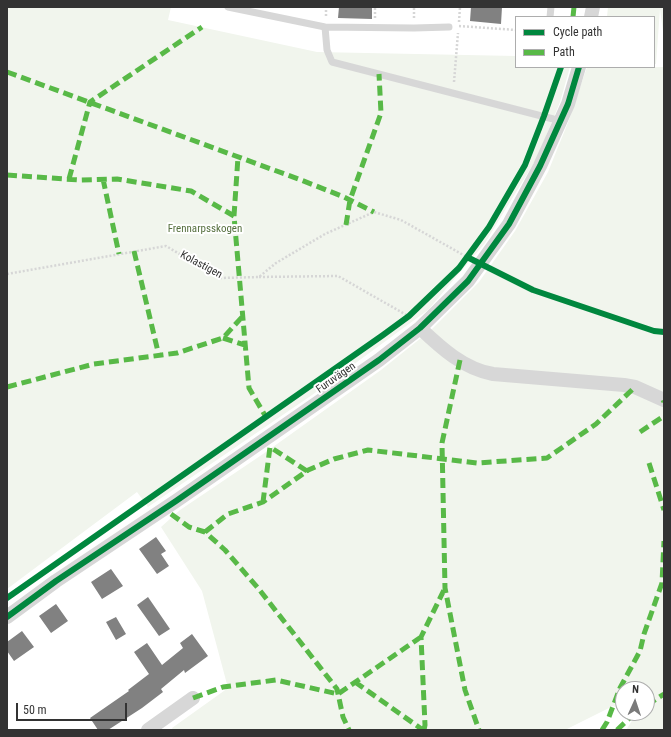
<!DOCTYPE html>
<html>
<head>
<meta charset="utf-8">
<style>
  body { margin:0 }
  #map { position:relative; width:671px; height:737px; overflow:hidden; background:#fff; font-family:"Roboto Condensed",sans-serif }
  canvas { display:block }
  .frame { position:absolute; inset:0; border:8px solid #333; pointer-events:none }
  .legend { position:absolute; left:515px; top:16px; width:140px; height:52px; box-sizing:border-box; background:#fff; border:1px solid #adadad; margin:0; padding:5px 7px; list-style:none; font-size:12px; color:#333 }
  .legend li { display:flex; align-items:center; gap:8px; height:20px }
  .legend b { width:20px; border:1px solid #adadad }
  .north { position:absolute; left:615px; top:681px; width:40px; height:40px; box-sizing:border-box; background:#fff; border:1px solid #adadad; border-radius:50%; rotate:3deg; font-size:11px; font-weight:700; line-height:16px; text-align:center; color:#333 }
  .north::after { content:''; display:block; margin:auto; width:14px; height:18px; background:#7a7a7a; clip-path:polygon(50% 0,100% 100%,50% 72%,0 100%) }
  .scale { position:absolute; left:16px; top:703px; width:111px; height:18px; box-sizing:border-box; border:2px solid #333; border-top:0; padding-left:5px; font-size:12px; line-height:14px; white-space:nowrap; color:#333; -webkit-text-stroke:3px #fff; paint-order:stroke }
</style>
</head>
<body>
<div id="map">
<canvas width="671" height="737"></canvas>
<div class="frame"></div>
<ul class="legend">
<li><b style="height:5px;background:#00873e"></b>Cycle path</li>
<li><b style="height:5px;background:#58b947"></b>Path</li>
</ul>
<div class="north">N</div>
<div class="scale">50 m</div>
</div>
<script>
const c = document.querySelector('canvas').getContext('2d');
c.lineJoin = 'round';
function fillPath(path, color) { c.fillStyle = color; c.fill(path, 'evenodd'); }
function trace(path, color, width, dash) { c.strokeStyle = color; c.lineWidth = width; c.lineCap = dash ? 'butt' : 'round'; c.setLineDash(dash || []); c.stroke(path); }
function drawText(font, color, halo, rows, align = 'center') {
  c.font = font + ' "Roboto Condensed",sans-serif'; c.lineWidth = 4; c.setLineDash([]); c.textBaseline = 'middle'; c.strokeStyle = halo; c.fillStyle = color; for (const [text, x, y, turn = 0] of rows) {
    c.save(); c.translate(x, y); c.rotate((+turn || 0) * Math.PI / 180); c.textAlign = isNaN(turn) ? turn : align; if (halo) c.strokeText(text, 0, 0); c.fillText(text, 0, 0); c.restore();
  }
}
fillPath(new Path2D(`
  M 7,7 L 171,7 L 168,20 L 317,52 L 516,56 L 516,67 L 570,67 L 560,102 L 537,158 L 485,243 L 428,310 L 312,395 L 148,507 L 137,492 L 7,589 Z
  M 608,7 L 664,7 L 664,39 L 660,9 L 656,64 L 654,64 L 654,17 L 607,17 Z
  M 587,67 L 664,67 L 664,730 L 626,730 L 635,716 L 629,713 L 647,713 L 647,689 L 623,689 L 623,710 L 613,706 L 565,730 L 173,730 L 172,728 L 228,688 L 202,591 L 161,527 L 180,510 L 263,454 L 381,370 L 431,330 L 479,282 L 515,231 L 548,172 L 569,120 Z`), '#f1f5ed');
fillPath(new Path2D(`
  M 339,7 L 372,7 L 372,19 L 338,18 Z
  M 471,7 L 502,7 L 501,24 L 470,21 Z
  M 156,537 L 166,551 L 161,554 L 169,566 L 157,574 L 139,549 Z
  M 111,569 L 123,586 L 102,599 L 91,582 Z
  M 148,597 L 170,629 L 159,636 L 137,605 Z
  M 56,604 L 68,621 L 51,633 L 39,616 Z
  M 116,617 L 126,634 L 116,640 L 106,622 Z
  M 22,631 L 34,647 L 14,661 L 7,651 L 7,642 Z
  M 192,634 L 208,656 L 185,673 L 184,670 L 161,689 L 163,692 L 142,708 L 108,730 L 98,730 L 90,718 L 129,691 L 128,690 L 149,674 L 134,652 L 147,643 L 162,665 L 183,648 L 180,643 Z`), '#818181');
trace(new Path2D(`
  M 326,16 L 326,7
  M 375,18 L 375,7
  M 414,18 L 414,7
  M 459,22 L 460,7
  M 459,26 L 516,30
  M 454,82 L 458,33
  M 7,274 L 166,246 L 221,278 L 259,277 L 276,263 L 325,234 L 374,212 L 401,220 L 467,257
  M 259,277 L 338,276 L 410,317`), '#d6d6d6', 2.5, [2, 2]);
trace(new Path2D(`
  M 228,7 L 325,27 L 414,28 L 449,27
  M 550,17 L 551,7
  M 325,27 L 327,50 L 332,62 L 561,121`), '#d7d7d7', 7);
trace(new Path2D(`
  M 591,17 L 593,7
  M 420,328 C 441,348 464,369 493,374 L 624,385 L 635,387 L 664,400
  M 7,617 L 56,581 L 176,501 L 379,360 L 420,328 L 468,281 L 509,224 L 540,166 L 568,104 L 579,67
  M 148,730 L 193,698`), '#d7d7d7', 14);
trace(new Path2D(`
  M 573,17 L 574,7
  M 7,72 L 301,180 L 344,197 L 374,212
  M 7,175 L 79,180 L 117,179 L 191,191 L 234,216 L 249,388 L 266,417
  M 69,179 L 90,102 L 202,27
  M 103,179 L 119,254
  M 234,216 L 238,157
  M 346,225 L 350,200 L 381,113 L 379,74
  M 134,251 L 159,356
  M 223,338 L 245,345
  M 460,360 L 442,443 L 445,588 L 465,690 L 479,730
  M 7,387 L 94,364 L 177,353 L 223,338 L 242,317
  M 663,400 L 664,402
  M 640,432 L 664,416
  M 649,463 L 664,510
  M 306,471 L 334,459 L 368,450 L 477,463 L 547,458 L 596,424 L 635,387
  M 171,514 L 189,527 L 205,532 L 225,550 L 258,588 L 337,689 L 343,717 L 349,730
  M 205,532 L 228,514 L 263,502 L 307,471 L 270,447 L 263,502
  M 355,682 L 423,730
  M 193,698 L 223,687 L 276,680 L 338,694 L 421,637
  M 647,705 L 664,694
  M 424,730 L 425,725 L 421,637 L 445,588
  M 602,730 L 607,722 L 620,688 L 640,651 L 644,634 L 662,583 L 664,541
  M 617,730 L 635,713`), '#58b947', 5, [10, 5]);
trace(new Path2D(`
  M 467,257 L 533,290 L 654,331 L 664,332
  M 7,598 L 383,335 L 409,316 L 459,268 L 489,227 L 525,165 L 544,116 L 561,67
  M 7,617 L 56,581 L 176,501 L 379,360 L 420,328 L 468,281 L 509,224 L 540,166 L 568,104 L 579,67`), '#00873e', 6);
drawText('11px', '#56703f', '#fff', [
  ["Frennarpsskogen",205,229]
]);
drawText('11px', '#333', '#fff', [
  ["Kolastigen",201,265,28],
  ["Furuvägen",336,378,-35]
]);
</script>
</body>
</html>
